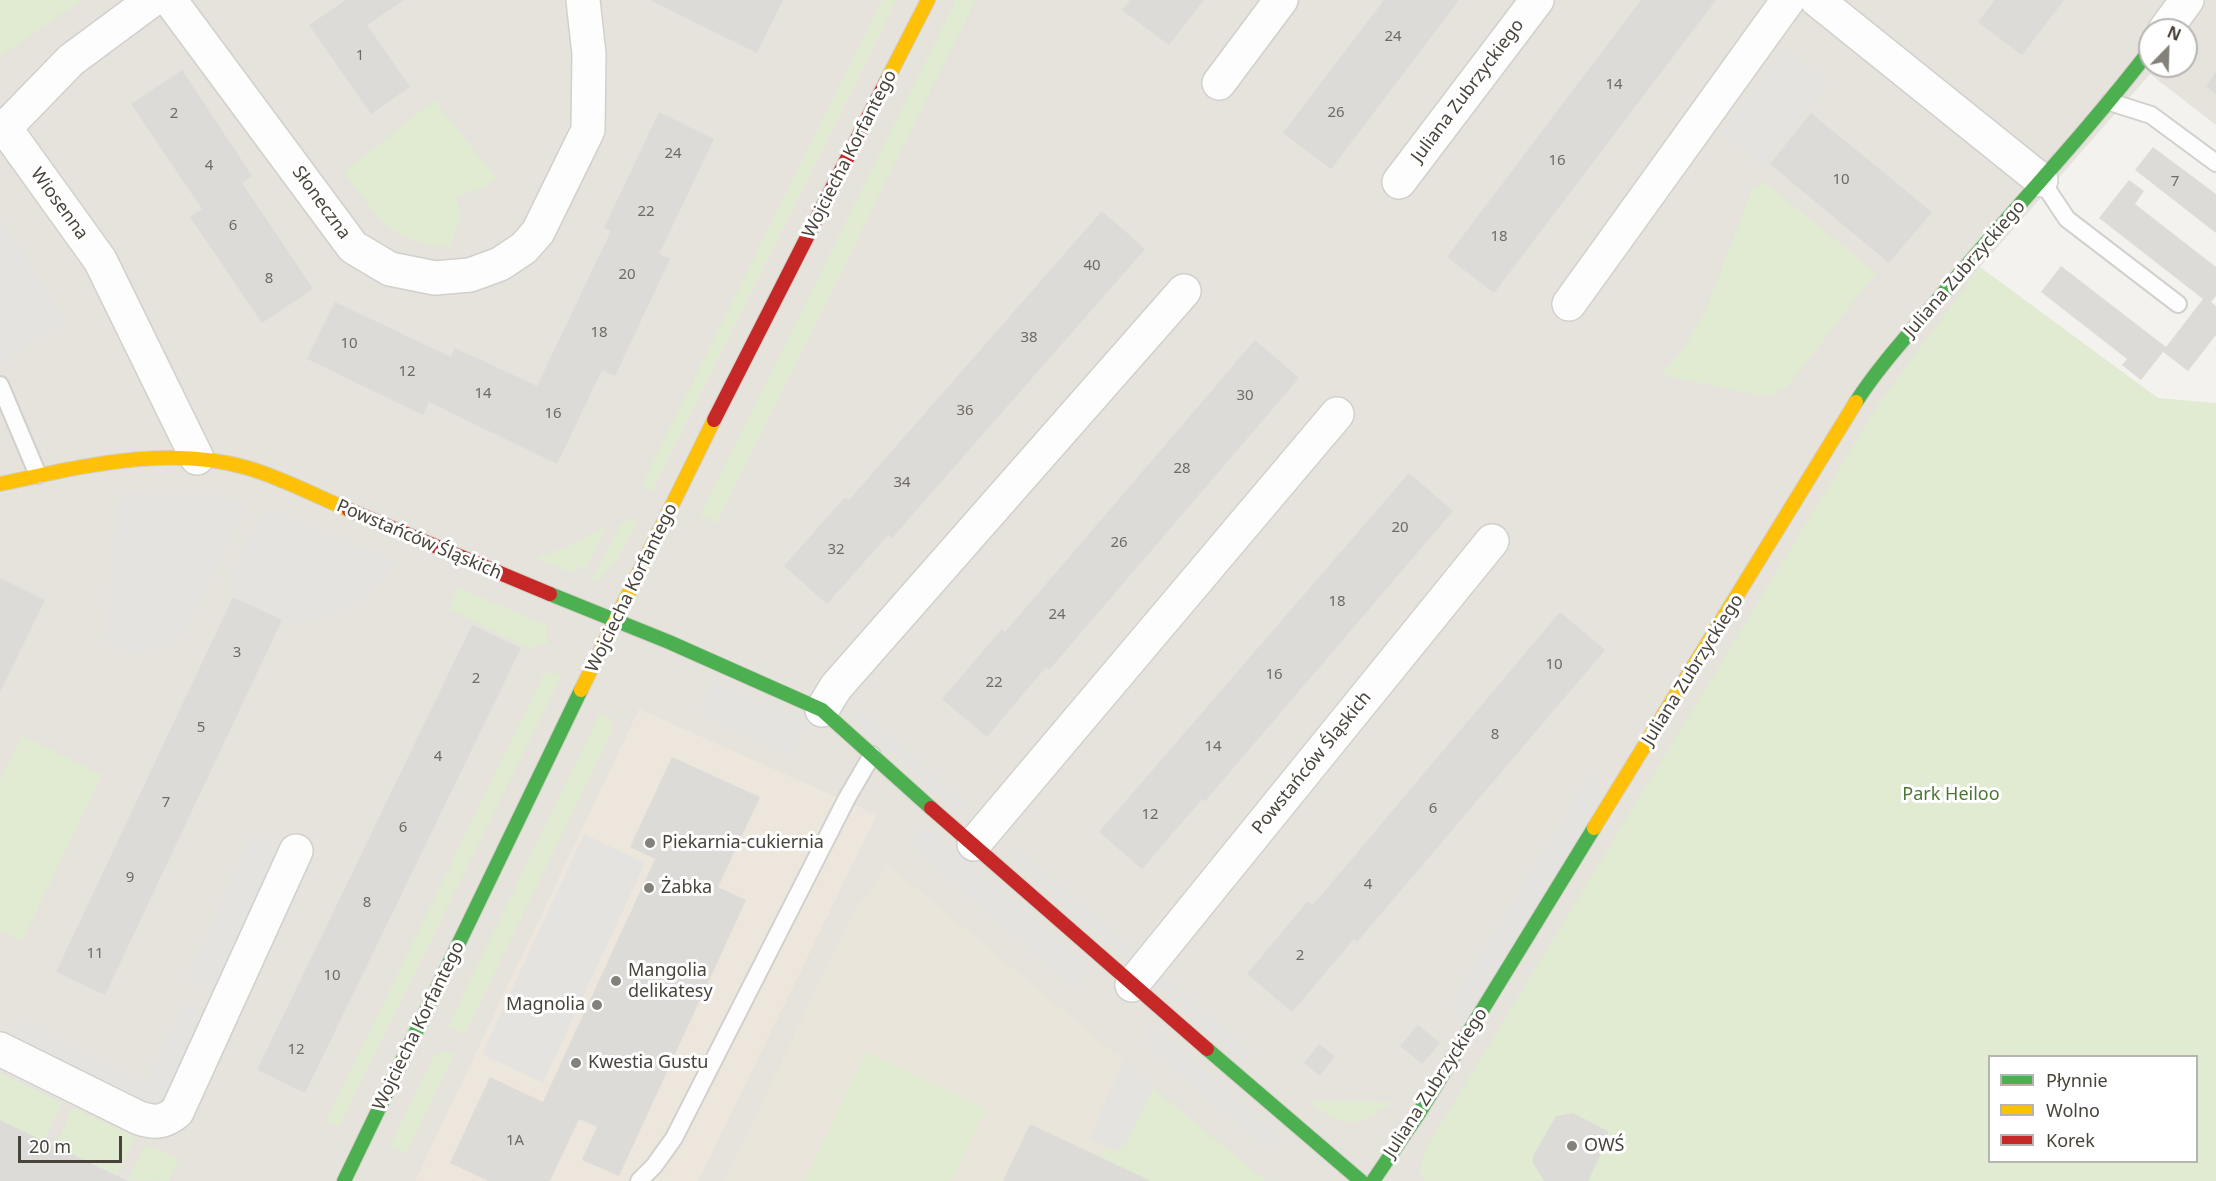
<!DOCTYPE html>
<html>
<head>
<meta charset="utf-8">
<style>
  body { margin:0 }
  #map { position:relative; width:2216px; height:1181px; overflow:hidden; background:#f3f2ef; font-family:"Noto Sans",sans-serif }
  canvas { display:block }
  .legend { position:absolute; left:1988px; top:1055px; width:210px; height:108px; box-sizing:border-box; background:#fff; border:2px solid #b6b4b1; margin:0; padding:8px 10px; list-style:none; font-size:18px; color:#49443b }
  .legend li { display:flex; align-items:center; gap:12px; height:30px }
  .legend b { width:30px; border:2px solid #b6b4b1 }
  .north { position:absolute; left:2138px; top:18px; width:60px; height:60px; box-sizing:border-box; background:#fff; border:2px solid #b6b4b1; border-radius:50%; rotate:23deg; font-size:16px; font-weight:700; line-height:24px; text-align:center; color:#49443b }
  .north::after { content:''; display:block; margin:auto; width:21px; height:27px; background:#84817a; clip-path:polygon(50% 0,100% 100%,50% 72%,0 100%) }
  .scale { position:absolute; left:18px; top:1136px; width:104px; height:27px; box-sizing:border-box; border:3px solid #49443b; border-top:0; padding-left:8px; font-size:18px; line-height:21px; white-space:nowrap; color:#49443b; -webkit-text-stroke:4px #fff; paint-order:stroke }
</style>
</head>
<body>
<div id="map">
<canvas width="2216" height="1181"></canvas>
<ul class="legend">
<li><b style="height:8px;background:#4caf50"></b>Płynnie</li>
<li><b style="height:8px;background:#ffc107"></b>Wolno</li>
<li><b style="height:8px;background:#c62828"></b>Korek</li>
</ul>
<div class="north">N</div>
<div class="scale">20 m</div>
</div>
<script>
const c = document.querySelector('canvas').getContext('2d');
c.lineJoin = 'round';
function fillPath(path, color) { c.fillStyle = color; c.fill(path, 'evenodd'); }
function trace(path, color, width, dash) { c.strokeStyle = color; c.lineWidth = width; c.lineCap = dash ? 'butt' : 'round'; c.setLineDash(dash || []); c.stroke(path); }
function drawText(font, color, halo, rows, align = 'center') {
  c.font = font + ' "Noto Sans",sans-serif'; c.lineWidth = 6; c.setLineDash([]); c.textBaseline = 'middle'; c.strokeStyle = halo; c.fillStyle = color; for (const [text, x, y, turn = 0] of rows) {
    c.save(); c.translate(x, y); c.rotate((+turn || 0) * Math.PI / 180); c.textAlign = isNaN(turn) ? turn : align; if (halo) c.strokeText(text, 0, 0); c.fillText(text, 0, 0); c.restore();
  }
}
fillPath(new Path2D(`
  M 74,0 L 2216,0 L 2216,125 L 2150,74 L 1980,267 L 1421,1172 L 1425,1181 L 0,1181 L 0,50 ZM 2150,30 L 2186,30 L 2186,66 L 2150,66 Z`), '#e6e3dd');
fillPath(new Path2D(`
  M 639,709 L 877,815 L 698,1181 L 415,1181 Z`), '#ede6dd');
fillPath(new Path2D(`
  M 886,863 L 1105,1045 L 1153,1088 L 1265,1181 L 724,1181 L 857,904 L 868,896 Z`), '#e9e5db');
fillPath(new Path2D(`
  M 0,0 L 82,0 L 0,56 Z
  M 882,0 L 897,0 L 652,492 L 641,486 Z
  M 956,0 L 976,0 L 717,523 L 700,515 Z
  M 434,100 L 497,179 L 479,190 L 456,196 L 461,215 L 450,247 C 389,242 377,217 344,172 Z
  M 1764,182 L 1876,273 L 1787,387 L 1769,397 L 1661,375 L 1685,347 L 1707,307 L 1752,189 Z
  M 1980,267 L 2158,398 L 2216,403 L 2216,1181 L 1425,1181 C 1418,1168 1422,1158 1428,1145 L 1881,400 ZM 1990,1056 L 2196,1056 L 2196,1162 L 1990,1162 Z
  M 631,519 L 637,521 C 626,543 614,575 590,584 L 622,523 Z
  M 607,526 L 587,567 L 569,572 L 535,557 L 566,548 Z
  M 458,588 L 547,625 L 547,643 L 529,649 L 449,609 Z
  M 550,672 L 562,675 L 339,1127 L 326,1121 L 543,675 Z
  M 601,711 L 611,719 L 612,732 L 465,1034 L 448,1026 Z
  M 22,736 L 102,775 L 22,941 L 0,930 L 0,781 Z
  M 442,1052 L 455,1054 L 406,1154 L 390,1146 L 434,1056 Z
  M 866,1052 L 986,1109 L 952,1181 L 805,1181 Z
  M 0,1073 L 62,1103 L 43,1141 L 0,1120 Z
  M 1153,1088 L 1266,1181 L 1151,1181 L 1100,1157 L 1104,1148 L 1117,1151 L 1127,1141 Z
  M 1308,1100 L 1392,1102 C 1358,1129 1339,1129 1308,1100 Z
  M 73,1108 L 136,1137 L 116,1175 L 55,1146 Z
  M 146,1144 L 179,1160 L 169,1181 L 127,1180 Z`), '#e0ebd2');
fillPath(new Path2D(`
  M 1786,50 L 1828,83 L 1762,165 L 1721,133 Z
  M 0,221 L 65,321 L 0,362 Z
  M 119,494 L 213,495 L 245,504 L 189,625 L 164,645 L 133,655 L 105,644 Z
  M 272,512 L 367,551 L 397,564 L 357,604 L 300,624 L 282,620 L 233,597 L 229,584 L 262,514 Z
  M 715,681 L 807,724 L 790,755 L 701,712 Z
  M 859,711 L 966,804 L 965,809 L 952,806 L 859,724 L 855,713 Z
  M 1592,773 L 1599,802 L 1462,1030 L 1454,1001 Z
  M 927,826 L 1090,969 L 1074,987 L 911,844 Z
  M 584,834 L 645,863 L 543,1083 L 482,1054 Z
  M 253,836 L 312,864 L 245,1006 L 187,979 Z
  M 1016,849 L 1250,1053 L 1243,1061 L 1020,865 L 1011,850 Z
  M 184,1004 L 210,1018 L 171,1098 L 156,1112 L 6,1045 L 19,1019 L 146,1085 Z
  M 1148,1022 L 1287,1144 L 1264,1146 L 1147,1045 Z
  M 1123,1062 L 1153,1088 L 1127,1141 L 1117,1151 L 1089,1140 Z`), '#e5e3e0');
fillPath(new Path2D(`
  M 346,0 L 404,0 L 367,25 L 410,87 L 371,114 L 309,25 Z
  M 650,0 L 783,0 L 757,53 Z
  M 1130,0 L 1204,0 L 1169,45 L 1122,10 Z
  M 1384,0 L 1459,0 L 1331,169 L 1283,133 Z
  M 1641,0 L 1716,0 L 1494,293 L 1447,257 Z
  M 1995,0 L 2064,0 L 2022,55 L 1978,22 Z
  M 182,70 L 252,176 L 242,183 L 313,289 L 262,323 L 190,217 L 202,209 L 131,104 Z
  M 2216,72 L 2216,94 L 2206,86 Z
  M 659,112 L 714,139 L 659,254 L 670,259 L 615,376 L 602,370 L 557,464 L 429,402 L 423,415 L 307,359 L 335,302 L 451,357 L 455,348 L 537,386 L 611,231 L 604,228 Z
  M 1811,113 L 1932,212 L 1889,263 L 1770,164 Z
  M 2153,147 L 2216,194 L 2216,233 L 2135,170 Z
  M 2129,180 L 2144,191 L 2135,204 L 2216,267 L 2216,296 L 2211,302 L 2216,306 L 2216,335 L 2188,371 L 2163,352 L 2141,380 L 2122,365 L 2127,359 L 2041,292 L 2061,266 L 2166,347 L 2203,299 L 2099,218 Z
  M 1102,211 L 1145,249 L 892,538 L 888,535 L 827,604 L 784,566 L 845,497 L 849,500 Z
  M 1255,340 L 1299,378 L 1049,670 L 1046,667 L 987,737 L 942,699 L 1002,629 L 1005,632 Z
  M 1409,473 L 1453,511 L 1205,801 L 1202,799 L 1142,869 L 1099,832 Z
  M 0,578 L 45,600 L 0,692 Z
  M 233,597 L 282,620 L 105,995 L 56,972 Z
  M 1560,612 L 1605,650 L 1357,942 L 1354,939 L 1292,1012 L 1247,974 L 1308,901 L 1313,905 Z
  M 472,625 L 521,648 L 305,1093 L 257,1070 Z
  M 672,757 L 760,797 L 718,887 L 746,900 L 619,1176 L 582,1160 L 597,1127 L 579,1119 L 550,1181 L 488,1181 L 450,1163 L 490,1077 L 543,1102 L 655,859 L 630,847 Z
  M 1418,1025 L 1440,1043 L 1422,1064 L 1400,1046 Z
  M 1319,1044 L 1335,1056 L 1320,1076 L 1304,1063 Z
  M 1573,1113 L 1608,1131 L 1608,1139 L 1588,1181 L 1544,1181 L 1533,1163 L 1533,1156 L 1556,1116 Z
  M 0,1120 L 43,1141 L 128,1181 L 0,1181 Z
  M 1030,1124 L 1100,1157 L 1151,1181 L 1003,1181 Z`), '#dddbd7');
const lane = new Path2D(`
  M 2110,102 L 2151,115 L 2216,163
  M 2041,180 L 2067,219 L 2178,304
  M 0,385 L 38,475
  M 639,1181 L 654,1166 L 674,1138 L 847,798 L 872,755`);
const street = new Path2D(`
  M 152,0 L 71,60 L 5,128 L 100,260 L 197,458
  M 170,0 L 353,247 L 390,269 L 435,278 L 470,275 L 500,264 L 524,248 L 538,232 L 588,130 L 589,54 L 583,0
  M 1817,0 L 2041,180
  M 2165,30 L 2187,0
  M 1219,83 L 1281,0
  M 1399,182 L 1537,0
  M 1569,304 L 1788,0
  M 822,710 L 836,687 L 1184,291
  M 974,844 L 1337,414
  M 1132,985 L 1492,541
  M 0,1049 L 139,1118 C 155,1123 163,1123 177,1112 L 296,851`);
const fast = new Path2D(`
  M 1856,402 C 1879,366 1909,334 1936,302 C 2006,217 2083,137 2150,50
  M 550,594 L 669,642 L 822,710 L 931,808
  M 1207,1049 L 1361,1181
  M 344,1181 L 581,690
  M 1373,1181 L 1419,1113 L 1594,828`);
const slow = new Path2D(`
  M 886,82 L 928,0
  M 0,484 C 80,467 167,444 248,468 C 282,478 316,496 349,510
  M 581,690 L 714,420
  M 1594,828 L 1856,402`);
const jam = new Path2D(`
  M 714,420 L 886,82
  M 349,510 L 550,594
  M 931,808 L 1207,1049`);
trace(lane, '#d1d0cc', 20);
trace(street, '#d1d0cc', 36);
trace(fast, '#d2cfc6', 16);
trace(slow, '#d2cfc6', 16);
trace(jam, '#d2cfc6', 16);
trace(lane, '#fdfdfd', 16);
trace(street, '#fdfdfd', 33);
trace(fast, '#4caf50', 14);
trace(slow, '#ffc107', 14);
trace(jam, '#c62828', 14);
for (const [x, y, r, color] of [
  [650,843,6,"#84817a"],
  [649,888,6,"#84817a"],
  [616,981,6,"#84817a"],
  [597,1005,6,"#84817a"],
  [576,1063,6,"#84817a"],
  [1572,1146,6,"#84817a"]
]) { const dot = new Path2D(); dot.arc(x, y, r, 0, 2 * Math.PI); c.fillStyle = color; c.fill(dot); trace(dot, '#fff', 2); }
drawText('15px', '#6f6a63', null, [
  ["24",1393,37],
  ["1",360,56],
  ["14",1614,85],
  ["26",1336,113],
  ["2",174,114],
  ["24",673,154],
  ["16",1557,161],
  ["4",209,166],
  ["10",1841,180],
  ["7",2175,182],
  ["22",646,212],
  ["6",233,226],
  ["18",1499,237],
  ["40",1092,266],
  ["20",627,275],
  ["8",269,279],
  ["18",599,333],
  ["38",1029,338],
  ["10",349,344],
  ["12",407,372],
  ["14",483,394],
  ["30",1245,396],
  ["36",965,411],
  ["16",553,414],
  ["28",1182,469],
  ["34",902,483],
  ["20",1400,528],
  ["26",1119,543],
  ["32",836,550],
  ["18",1337,602],
  ["24",1057,615],
  ["3",237,653],
  ["10",1554,665],
  ["16",1274,675],
  ["2",476,679],
  ["22",994,683],
  ["5",201,728],
  ["8",1495,735],
  ["14",1213,747],
  ["4",438,757],
  ["7",166,803],
  ["6",1433,809],
  ["12",1150,815],
  ["6",403,828],
  ["9",130,878],
  ["4",1368,885],
  ["8",367,903],
  ["11",95,954],
  ["2",1300,956],
  ["10",332,976],
  ["12",296,1050],
  ["1A",515,1141]
]);
drawText('18px', '#49443b', '#fff', [
  ["Juliana Zubrzyckiego",1468,91,-53],
  ["Wojciecha Korfantego",850,154,-63],
  ["Słoneczna",321,203,54],
  ["Wiosenna",59,204,54],
  ["Juliana Zubrzyckiego",1965,269,-49],
  ["Powstańców Śląskich",419,540,23],
  ["Wojciecha Korfantego",632,588,-64],
  ["Juliana Zubrzyckiego",1693,670,-58],
  ["Powstańców Śląskich",1312,763,-51],
  ["Wojciecha Korfantego",419,1026,-64],
  ["Juliana Zubrzyckiego",1436,1083,-57]
]);
drawText('18px', '#4c7732', '#fff', [
  ["Park Heiloo",1951,795]
]);
drawText('18px', '#49443b', '#fff', [
  ["Piekarnia-cukiernia",662,843],
  ["Żabka",661,888],
  ["Mangolia",628,971],
  ["delikatesy",628,992],
  ["Magnolia",585,1005,"right"],
  ["Kwestia Gustu",588,1063],
  ["OWŚ",1584,1146]
], 'left');
</script>
</body>
</html>
